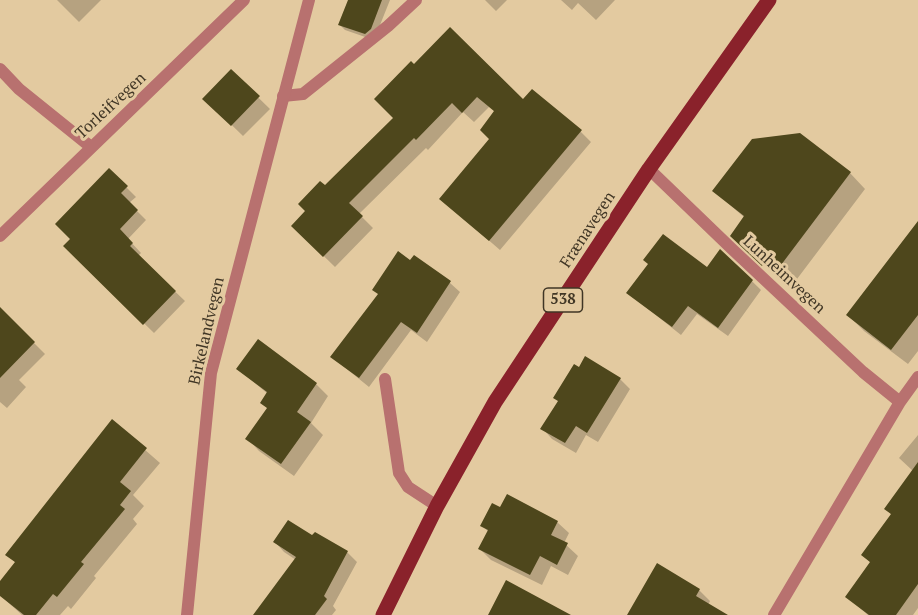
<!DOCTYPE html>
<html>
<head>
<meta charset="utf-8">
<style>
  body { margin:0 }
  canvas { display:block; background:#e3caa0 }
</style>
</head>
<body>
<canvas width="918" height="615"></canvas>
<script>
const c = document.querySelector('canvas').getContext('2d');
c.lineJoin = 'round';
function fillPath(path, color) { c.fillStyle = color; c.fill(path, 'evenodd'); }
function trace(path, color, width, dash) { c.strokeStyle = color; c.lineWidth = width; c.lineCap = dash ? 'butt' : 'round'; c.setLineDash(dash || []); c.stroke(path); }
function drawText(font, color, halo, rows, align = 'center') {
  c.font = font + ' "PT Serif",serif'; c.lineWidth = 6; c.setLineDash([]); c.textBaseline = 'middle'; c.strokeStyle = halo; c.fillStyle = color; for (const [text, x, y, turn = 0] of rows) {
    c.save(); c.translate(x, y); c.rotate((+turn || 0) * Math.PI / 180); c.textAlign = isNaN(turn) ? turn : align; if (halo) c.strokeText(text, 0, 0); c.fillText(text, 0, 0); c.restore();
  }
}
fillPath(new Path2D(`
  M 57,0 L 101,0 L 79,22 Z
  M 350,0 L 390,0 L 376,35 L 371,39 L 345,30 L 339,24 Z
  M 485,0 L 507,0 L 496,11 Z
  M 561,0 L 615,0 L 596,20 L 578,3 L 572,10 Z
  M 411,63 L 523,101 L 580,131 L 591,142 L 500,250 L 441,199 L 491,139 L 495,112 L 489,107 L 474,122 L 463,112 L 428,150 L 426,148 L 359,214 L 373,228 L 335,267 L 293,226 L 325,187 L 395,118 Z
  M 231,71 L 270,109 L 243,136 L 205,99 Z
  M 109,170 L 136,197 L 129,203 L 146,220 L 128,239 L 141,253 L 138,256 L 185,301 L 154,333 L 65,246 L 72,239 Z
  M 850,173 L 865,189 L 797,279 L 786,270 L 779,280 L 748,251 L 745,218 L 714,191 Z
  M 918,224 L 918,351 L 908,364 L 864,331 L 848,315 Z
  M 721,251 L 761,290 L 728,336 L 697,314 L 681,335 L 628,293 L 708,269 Z
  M 414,257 L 450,283 L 460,292 L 427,342 L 411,330 L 369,387 L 332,357 Z
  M 0,309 L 45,354 L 19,380 L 26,387 L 7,408 L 0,402 Z
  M 238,369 L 316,384 L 328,396 L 311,423 L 323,435 L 294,476 L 259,451 L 247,438 L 268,409 L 268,394 Z
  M 620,379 L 630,389 L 598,442 L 586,435 L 576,453 L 552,439 L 542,428 L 559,402 Z
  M 112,421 L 160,463 L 133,495 L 144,506 L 133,519 L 137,524 L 94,576 L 96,578 L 71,609 L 68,606 L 60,615 L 22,615 L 0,595 L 0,583 L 16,563 L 7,555 Z
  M 918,435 L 918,608 L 913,615 L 868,615 L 847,597 L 871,563 L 863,555 L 892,515 L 886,509 L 913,471 L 899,458 Z
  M 508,496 L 557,522 L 569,533 L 564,543 L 578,556 L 568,575 L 551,566 L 542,585 L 491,560 L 480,549 L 489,532 L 482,526 L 501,509 Z
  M 312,537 L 347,552 L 357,562 L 333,606 L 336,610 L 332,615 L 255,615 L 296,560 L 284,552 L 275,542 Z
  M 699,590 L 710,601 L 708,605 L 718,615 L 628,615 Z`), '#0003');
fillPath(new Path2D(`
  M 348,0 L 382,0 L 371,29 L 365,34 L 338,25 Z
  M 450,27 L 523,99 L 532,89 L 582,130 L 489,241 L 439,199 L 489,139 L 480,130 L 494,111 L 477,97 L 462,113 L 452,103 L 416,140 L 414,138 L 349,203 L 363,216 L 323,257 L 291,226 L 305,211 L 298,204 L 320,181 L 325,185 L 393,118 L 374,99 L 411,61 L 414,64 Z
  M 231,69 L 260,96 L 231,126 L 202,99 Z
  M 800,133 L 851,172 L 781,265 L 769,256 L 762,266 L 730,236 L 744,216 L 712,191 L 752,139 Z
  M 109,168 L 128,186 L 121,193 L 138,210 L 120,229 L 133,243 L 130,246 L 176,291 L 143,325 L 63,246 L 70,239 L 55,224 Z
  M 918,221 L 918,315 L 891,350 L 846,315 Z
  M 663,234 L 707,267 L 720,249 L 753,280 L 718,328 L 688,306 L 672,327 L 626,293 L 648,264 L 643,260 Z
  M 398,251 L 410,260 L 414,255 L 451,281 L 417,333 L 401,322 L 359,378 L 330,357 L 378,294 L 372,290 Z
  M 0,307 L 35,342 L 0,378 Z
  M 258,339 L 317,383 L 297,412 L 311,422 L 281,464 L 245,439 L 267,408 L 260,403 L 267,392 L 236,369 Z
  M 585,356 L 621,378 L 587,433 L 576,426 L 565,443 L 540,429 L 558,401 L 553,398 L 574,364 L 579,367 Z
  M 112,419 L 147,448 L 120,482 L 131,491 L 120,505 L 125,509 L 81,562 L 84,564 L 57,597 L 53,594 L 36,615 L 24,615 L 0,596 L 0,581 L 15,562 L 5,555 Z
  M 918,462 L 918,584 L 896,615 L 869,615 L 845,597 L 870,562 L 861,555 L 891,514 L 884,509 Z
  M 507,494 L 558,521 L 551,535 L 568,543 L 557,565 L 540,556 L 530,575 L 478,549 L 488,530 L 480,526 L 492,503 L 500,507 Z
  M 288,520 L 312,535 L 315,532 L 348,551 L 324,596 L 327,599 L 315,615 L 253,615 L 296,557 L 273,542 Z
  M 657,563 L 700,589 L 696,596 L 728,615 L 627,615 Z
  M 506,580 L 571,615 L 488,615 Z`), '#4e471c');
trace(new Path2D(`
  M 283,96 L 303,94 L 388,26 L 416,0
  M 385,379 L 399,473 L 408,487 L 437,506`), '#b8716f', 12);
trace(new Path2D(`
  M 0,69 L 19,89 L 91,147
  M 649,169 L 732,249 L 863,372 L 900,402
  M 0,236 L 244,0
  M 187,615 L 211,373 L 309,0
  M 774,615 L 900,402 L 918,377`), '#b8716f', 12);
trace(new Path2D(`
  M 383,615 L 437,506 L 495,402 L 649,169 L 769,0`), '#8a222b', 15);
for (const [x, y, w] of [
  [563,300,39]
]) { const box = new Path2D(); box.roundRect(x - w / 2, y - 12, w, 24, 4.5); c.fillStyle = '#e3caa0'; c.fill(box); trace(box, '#403625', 1.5); }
drawText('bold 15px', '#403625', null, [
  ["538",563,300]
]);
drawText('16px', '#403625', '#e3caa0', [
  ["Torleifvegen",111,106,-43],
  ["Frænavegen",588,230,-57],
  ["Lunheimvegen",784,275,43],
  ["Birkelandvegen",207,331,-77]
]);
</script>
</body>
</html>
